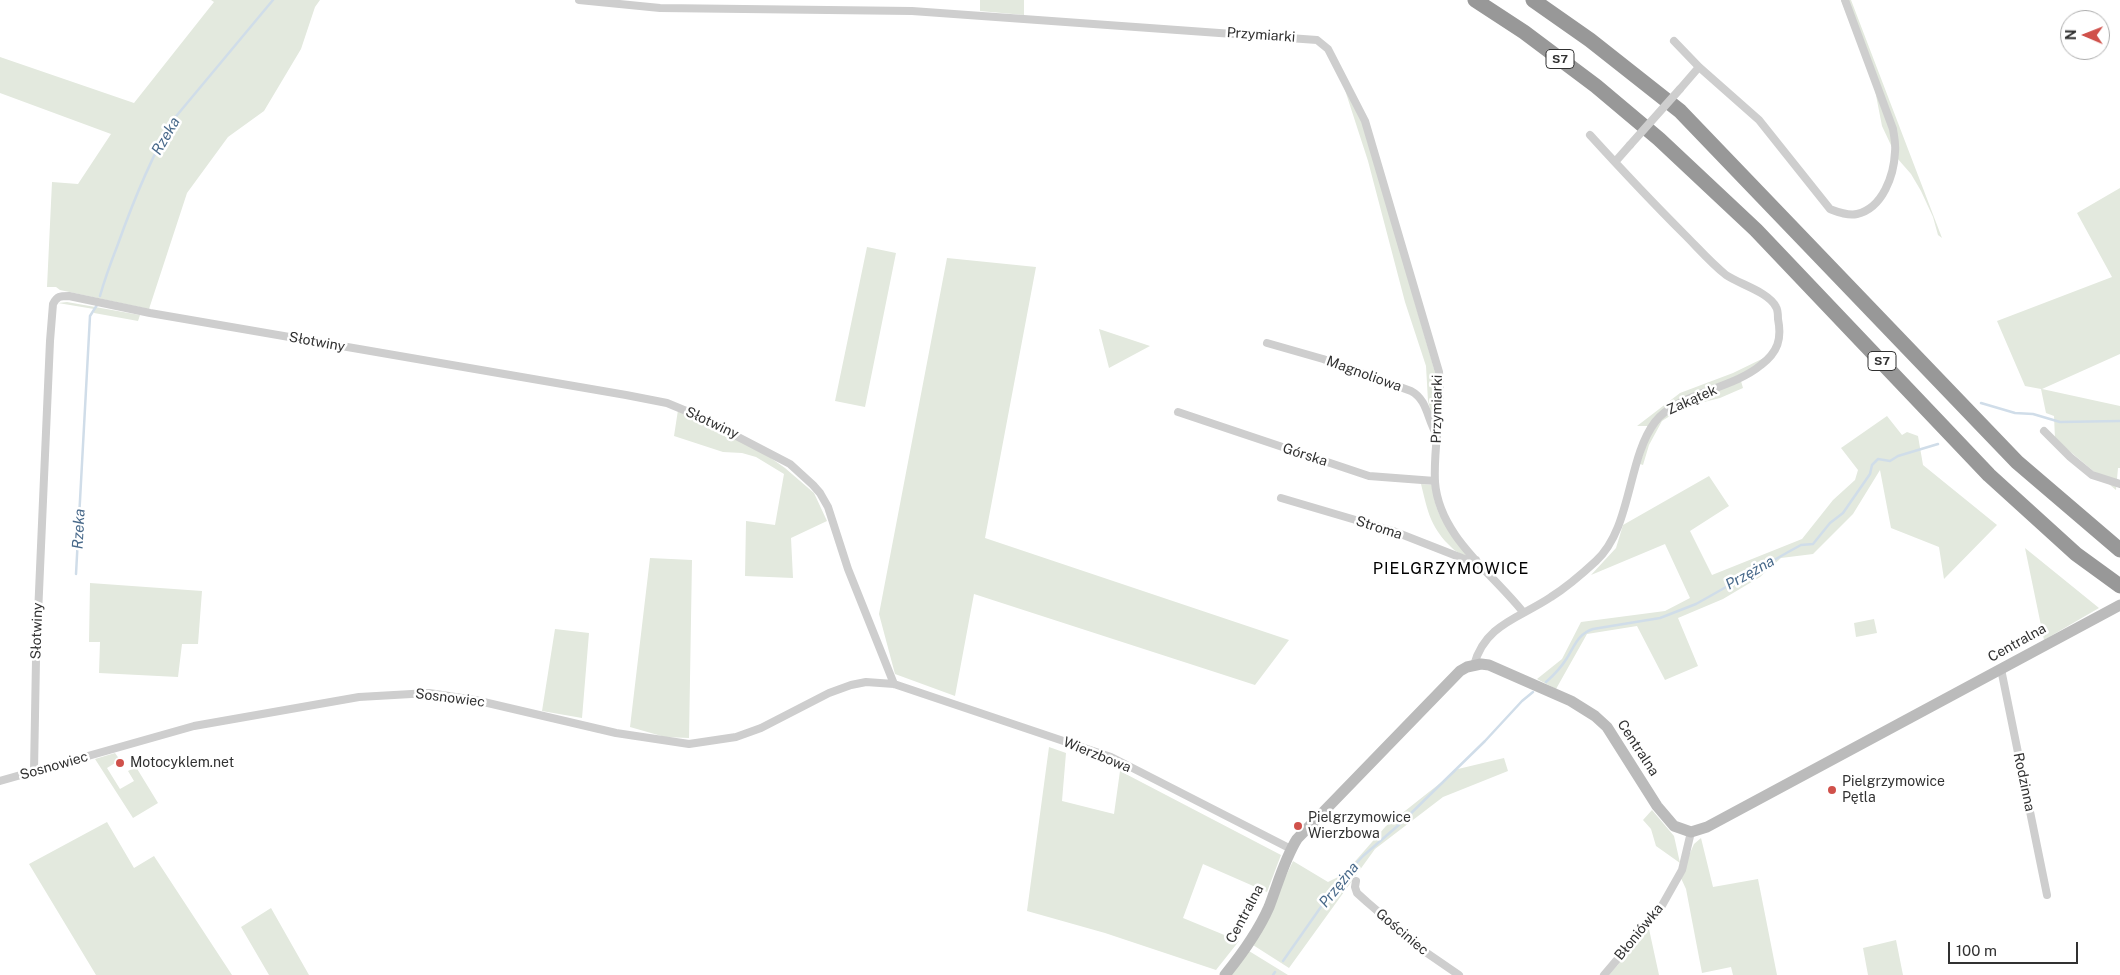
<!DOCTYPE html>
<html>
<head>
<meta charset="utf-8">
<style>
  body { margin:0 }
  #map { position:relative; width:2120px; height:975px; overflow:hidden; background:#fff; font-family:"Public Sans",sans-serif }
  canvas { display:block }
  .north { position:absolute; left:2060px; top:10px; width:50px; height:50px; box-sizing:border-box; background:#fff; border:1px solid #adadad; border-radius:50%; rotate:271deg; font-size:14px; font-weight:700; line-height:20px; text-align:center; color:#313131 }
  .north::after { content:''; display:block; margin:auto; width:18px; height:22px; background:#d0514b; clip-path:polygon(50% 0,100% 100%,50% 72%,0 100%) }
  .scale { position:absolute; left:1948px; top:942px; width:130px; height:22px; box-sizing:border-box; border:2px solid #313131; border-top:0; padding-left:6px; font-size:15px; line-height:18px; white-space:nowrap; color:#313131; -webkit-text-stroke:4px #fff; paint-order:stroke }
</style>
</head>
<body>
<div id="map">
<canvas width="2120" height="975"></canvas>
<div class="north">N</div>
<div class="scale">100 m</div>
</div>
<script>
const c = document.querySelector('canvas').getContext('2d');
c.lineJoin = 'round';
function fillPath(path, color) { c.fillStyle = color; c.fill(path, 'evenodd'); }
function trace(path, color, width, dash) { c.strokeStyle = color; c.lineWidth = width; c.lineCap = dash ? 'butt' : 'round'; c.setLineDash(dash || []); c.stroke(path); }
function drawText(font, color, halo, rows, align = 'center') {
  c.font = font + ' "Public Sans",sans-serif'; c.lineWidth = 5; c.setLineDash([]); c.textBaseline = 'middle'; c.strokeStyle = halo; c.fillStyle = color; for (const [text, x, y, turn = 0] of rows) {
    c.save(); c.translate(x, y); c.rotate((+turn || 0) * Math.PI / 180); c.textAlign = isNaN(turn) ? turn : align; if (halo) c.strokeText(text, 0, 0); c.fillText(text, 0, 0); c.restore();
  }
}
fillPath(new Path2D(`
  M 211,0 L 320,0 L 315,7 L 301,49 L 264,111 L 228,137 L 187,193 L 149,309 L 60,290 L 56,287 L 47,287 L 52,182 L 78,184 L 111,134 L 0,93 L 0,57 L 134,103 L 214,2 Z
  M 980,0 L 1024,0 L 1024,15 L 980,11 Z
  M 1841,0 L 1851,0 L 1942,238 L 1938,235 L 1933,217 L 1921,191 L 1911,174 L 1897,158 L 1882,126 L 1874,85 Z
  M 1344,87 L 1352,100 L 1364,127 L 1435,372 L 1438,395 L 1435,428 L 1428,401 L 1426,366 L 1405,302 L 1368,161 Z
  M 2120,188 L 2120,354 L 2042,389 L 2120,406 L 2120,468 L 2118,468 L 2116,490 L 2055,439 L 2054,416 L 2046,413 L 2041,389 L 2025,386 L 1997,321 L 2112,277 L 2077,213 Z
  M 867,247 L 896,253 L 865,407 L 835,401 Z
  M 947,258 L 1036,267 L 985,538 L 1289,640 L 1255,685 L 974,594 L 955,696 L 895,674 L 879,614 Z
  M 67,302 L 140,315 L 138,321 L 94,313 L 94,309 L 58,303 Z
  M 1099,329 L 1150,346 L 1109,368 Z
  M 1770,355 L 1751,371 L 1662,411 L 1648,426 L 1637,426 L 1680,393 L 1733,373 Z
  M 1741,381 L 1743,388 L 1720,398 L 1684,407 L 1662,421 L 1649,445 L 1643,465 L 1640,464 C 1645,448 1652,424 1665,412 C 1680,400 1721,389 1741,381 Z
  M 678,410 L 758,449 L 785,468 L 814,493 L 827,521 L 791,538 L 793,578 L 745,576 L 746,521 L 775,525 L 784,474 L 756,457 L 742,453 L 723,452 L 674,436 Z
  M 1887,416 L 1902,435 L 1907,432 L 1918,436 L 1923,465 L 1997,525 L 1944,579 L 1939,547 L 1891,528 L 1880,470 L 1853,514 L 1813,554 L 1781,558 L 1760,577 L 1723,599 L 1678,618 L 1698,666 L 1665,680 L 1637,626 L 1587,634 L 1556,689 L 1537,679 L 1562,659 L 1581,622 L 1665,611 L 1690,598 L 1665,544 L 1591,575 L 1616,548 L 1623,525 L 1709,476 L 1729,506 L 1690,531 L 1712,575 L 1802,539 L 1833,500 L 1855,480 L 1858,470 L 1841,448 Z
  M 1421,484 L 1433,485 C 1432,513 1452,535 1467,556 C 1456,553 1453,549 1445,541 C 1429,522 1427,508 1421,484 Z
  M 2025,548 L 2099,608 L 2044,640 Z
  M 650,558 L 692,560 L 689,738 L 665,737 L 630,727 Z
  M 90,583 L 202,591 L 198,644 L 182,644 L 178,677 L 99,673 L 100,642 L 89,642 Z
  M 1874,619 L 1877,633 L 1856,637 L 1854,623 Z
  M 555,629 L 589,633 L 582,718 L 542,711 Z
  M 1049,747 L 1066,753 L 1062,801 L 1114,814 L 1120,771 L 1281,855 L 1267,892 L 1203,864 L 1183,918 L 1239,941 L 1216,970 L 1105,933 L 1027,911 Z
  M 115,753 L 120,760 L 107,768 L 120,789 L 134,781 L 128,771 L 136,767 L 158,803 L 133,818 L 95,759 Z
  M 1504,758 L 1508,771 L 1443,797 L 1375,849 L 1289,968 L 1253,945 L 1293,861 L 1328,882 L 1344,874 L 1386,826 L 1458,769 Z
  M 1652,810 L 1674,836 L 1680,863 L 1656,846 L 1651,829 L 1643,820 Z
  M 107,822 L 134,868 L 154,856 L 232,975 L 96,975 L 29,864 Z
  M 1701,838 L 1713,887 L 1758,879 L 1777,975 L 1733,975 L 1731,967 L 1702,973 L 1686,889 L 1680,876 L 1694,844 Z
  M 271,908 L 309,975 L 269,975 L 241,927 Z
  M 1649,929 L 1659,975 L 1609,975 Z
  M 1896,940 L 1903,975 L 1868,975 L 1863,948 Z
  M 1249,951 L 1288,975 L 1230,975 Z`), '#e3e9de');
trace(new Path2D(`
  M 100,296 C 105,278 111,262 118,244 C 133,202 150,159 173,120 L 273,0
  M 1981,403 L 2015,413 L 2033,414 L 2060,422 L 2120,421
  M 76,574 L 90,316 L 97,305
  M 1546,682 C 1554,675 1562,666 1567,658 C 1575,645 1578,634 1593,629 L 1660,618 L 1696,604 L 1790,551 L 1801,545 L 1813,544 L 1830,523 L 1843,513 L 1870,474 L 1872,465 L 1878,459 L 1890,461 L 1898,456 L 1938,444
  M 1283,961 L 1337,884 L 1363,856 L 1401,823 L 1485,741 L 1522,701 L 1533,692
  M 1273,975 L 1275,972`), '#d0dde9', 2.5);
trace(new Path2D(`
  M 579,0 L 660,8 L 912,11 L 1317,40 L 1328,49 L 1365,121 L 1439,372 C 1443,408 1433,445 1435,482 C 1439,536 1491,572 1523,612
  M 1674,41 L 1699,67 L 1759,120 L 1830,209 C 1838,212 1848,216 1857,214 C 1883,208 1894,175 1895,152 C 1896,144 1894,136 1893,129 L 1845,0
  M 1680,89 L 1699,67
  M 1615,162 L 1630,145
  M 1267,343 L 1323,359 L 1411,391 C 1428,400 1427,420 1437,435
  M 1178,412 L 1369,476 L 1435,481
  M 2044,431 L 2070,457 L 2092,475 L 2120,484
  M 1281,498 L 1393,531 L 1467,560 L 1476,560
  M 1474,665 C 1485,624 1520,618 1551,597 C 1567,587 1582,574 1596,561 C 1632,528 1627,459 1655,422 C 1677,393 1731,390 1761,365 C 1778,352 1782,339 1778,319 C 1778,315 1778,310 1776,307 C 1769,292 1739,284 1726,275 C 1711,263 1698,248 1685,235 C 1652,202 1621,169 1590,135
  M 2001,669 L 2047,895
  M 34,771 L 36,660 L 50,341 L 53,304 C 57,296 60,296 69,296 L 150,313 L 626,395 L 667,403 L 696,415 L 790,464 L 813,485 L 820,493 L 828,507 L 848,569 L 894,684
  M 0,781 L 194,726 L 359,697 L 429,693 L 475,700 L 616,733 L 689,744 L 736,737 L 761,728 L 829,693 L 851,685 L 866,682 L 894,684 L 1111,757 L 1291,849
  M 1356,881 L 1355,887 L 1357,893 L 1367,902 L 1424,951 L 1459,975
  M 1604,975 L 1660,909 L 1682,870 L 1691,832`), '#cecece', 8);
trace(new Path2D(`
  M 1225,975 C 1242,954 1258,932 1269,907 C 1278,884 1284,860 1297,839 L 1460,671 L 1467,667 L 1481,664 L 1489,665 L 1571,701 L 1595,716 L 1607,727 L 1657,806 L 1674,826 L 1691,832 L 1707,827 L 2120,605`), '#bbb', 11);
trace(new Path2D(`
  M 1475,0 L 1524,32 L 1596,86 L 1659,139 L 1756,230 L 1989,475 L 2076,554 L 2120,586
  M 1533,0 L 1590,40 L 1680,111 L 2017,462 L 2120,550`), '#989898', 15);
trace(new Path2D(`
  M 1630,145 L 1680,89`), '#cecece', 8);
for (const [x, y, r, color] of [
  [120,763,5,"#d0514b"],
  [1832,790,5,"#d0514b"],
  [1298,826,5,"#d0514b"]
]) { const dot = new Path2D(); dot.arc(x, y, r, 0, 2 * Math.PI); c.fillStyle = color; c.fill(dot); trace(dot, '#fff', 2); }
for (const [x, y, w] of [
  [1560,59,28],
  [1882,361,28]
]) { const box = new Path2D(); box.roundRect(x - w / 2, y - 9.5, w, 19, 4); c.fillStyle = '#fff'; c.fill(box); trace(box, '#313131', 1); }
drawText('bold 12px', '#313131', null, [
  ["S7",1560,59],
  ["S7",1882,361]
]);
drawText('14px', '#313131', '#fff', [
  ["Przymiarki",1261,35,4],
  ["Słotwiny",317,342,10],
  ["Magnoliowa",1364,374,20],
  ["Zakątek",1692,400,-24],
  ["Przymiarki",1437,409,-89],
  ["Słotwiny",712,423,25],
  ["Górska",1305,455,18],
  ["Stroma",1379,528,18],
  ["Słotwiny",37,631,-88],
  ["Centralna",2017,643,-29],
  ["Sosnowiec",450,698,7],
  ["Centralna",1638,748,57],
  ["Wierzbowa",1097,755,22],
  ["Sosnowiec",54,766,-16],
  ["Rodzinna",2024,782,78],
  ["Centralna",1245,914,-62],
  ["Gościniec",1402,932,40],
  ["Błoniówka",1639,932,-51]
]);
drawText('14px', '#313131', '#fff', [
  ["Motocyklem.net",130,763],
  ["Pielgrzymowice",1842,782],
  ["Pętla",1842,798],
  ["Pielgrzymowice",1308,818],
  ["Wierzbowa",1308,834]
], 'left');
drawText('italic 15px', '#48698a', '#fff', [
  ["Rzeka",166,136,-60],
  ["Rzeka",79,529,-87],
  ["Przężna",1750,573,-29],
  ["Przężna",1339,885,-51]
]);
c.letterSpacing = '1px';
drawText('16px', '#000', '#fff', [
  ["PIELGRZYMOWICE",1451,569]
]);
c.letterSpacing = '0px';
</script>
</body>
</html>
